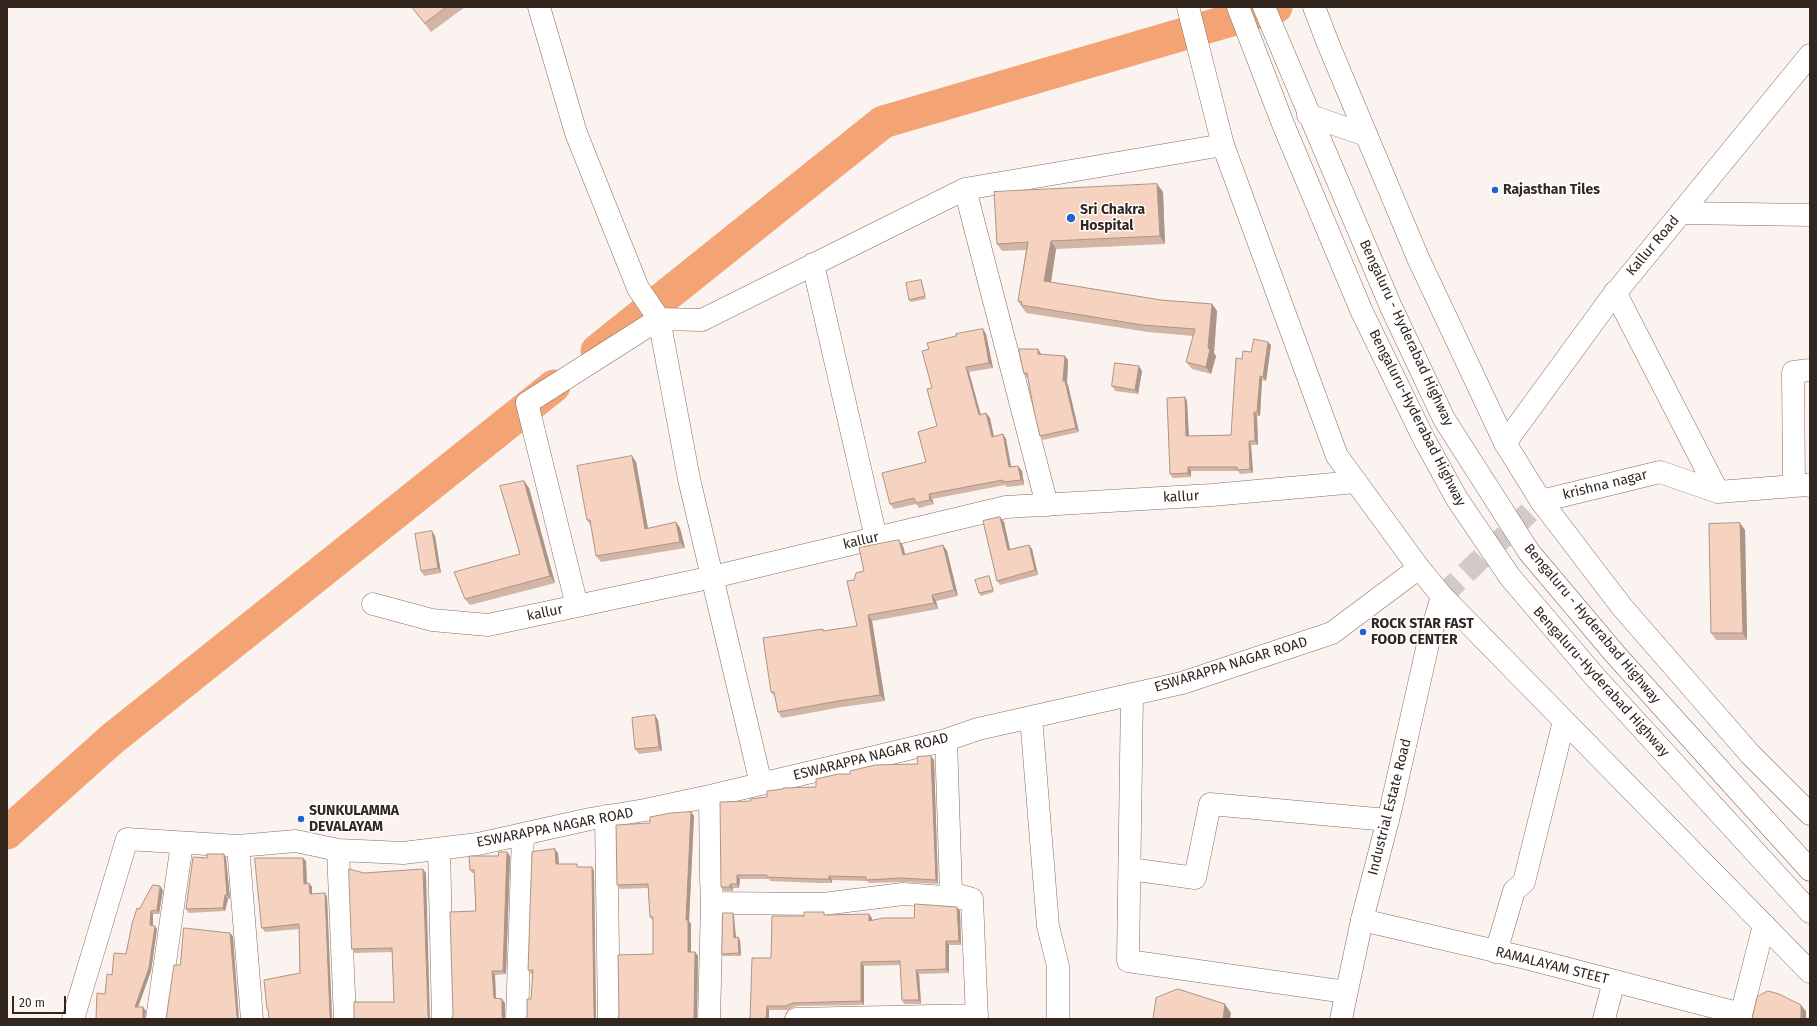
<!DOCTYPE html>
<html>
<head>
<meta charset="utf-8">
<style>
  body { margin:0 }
  #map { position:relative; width:1817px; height:1026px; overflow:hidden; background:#faf3f0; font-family:"Fira Sans",sans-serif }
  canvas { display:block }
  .frame { position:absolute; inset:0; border:8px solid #32261f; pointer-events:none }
  .scale { position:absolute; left:12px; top:996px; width:54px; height:18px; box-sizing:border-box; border:2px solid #32261f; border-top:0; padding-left:5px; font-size:12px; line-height:14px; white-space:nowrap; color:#32261f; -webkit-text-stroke:3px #fff; paint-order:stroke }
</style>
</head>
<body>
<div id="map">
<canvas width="1817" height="1026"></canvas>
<div class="frame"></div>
<div class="scale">20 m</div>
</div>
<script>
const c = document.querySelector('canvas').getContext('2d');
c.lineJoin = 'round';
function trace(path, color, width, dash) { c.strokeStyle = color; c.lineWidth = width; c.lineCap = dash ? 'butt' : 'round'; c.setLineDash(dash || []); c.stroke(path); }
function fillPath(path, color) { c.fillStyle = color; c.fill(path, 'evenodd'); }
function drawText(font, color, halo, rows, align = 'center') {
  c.font = font + ' "Fira Sans",sans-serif'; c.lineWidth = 3; c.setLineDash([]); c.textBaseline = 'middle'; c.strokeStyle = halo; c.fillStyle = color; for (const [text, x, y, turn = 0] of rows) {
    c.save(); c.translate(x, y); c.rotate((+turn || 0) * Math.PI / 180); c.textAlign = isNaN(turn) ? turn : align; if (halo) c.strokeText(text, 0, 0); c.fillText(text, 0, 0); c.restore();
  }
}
trace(new Path2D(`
  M 597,351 L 883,122 L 1276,7
  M 7,833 L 112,739 L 554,386`), '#f4a374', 33);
trace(new Path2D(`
  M 1442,596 L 1541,501`), '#d2cac6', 22, [22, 11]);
const minor = new Path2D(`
  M 539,7 L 576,133 L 638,288 L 659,319 L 689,479 L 761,784
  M 965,189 L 1047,505
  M 1681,213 L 1810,215
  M 813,264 L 876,538
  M 1615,292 L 1718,492
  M 1794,486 L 1793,372 L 1810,370
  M 1541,501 L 1660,472 L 1718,492 L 1807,485 L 1810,486
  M 373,604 L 432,620 L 488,625 L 713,577 L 1006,507 L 1212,495 L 1356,482
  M 577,606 L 527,403 L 659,319 L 702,320 L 965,189 L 1223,145
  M 1132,694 L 1128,961 L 1346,992
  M 1031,717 L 1048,926 L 1058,966 L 1058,1019
  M 946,740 L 951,893 L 969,898
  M 606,816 L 609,1019
  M 238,846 L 296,841 L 338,850 L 403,853 L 478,844 L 590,819 L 645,810 L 710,796 L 946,740 L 978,729 L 1182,683 L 1332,633 L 1419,568
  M 439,849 L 443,1019
  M 338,850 L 345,1019
  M 1130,869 L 1195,878 L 1210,804 L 1388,820
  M 972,899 L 977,1019
  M 712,903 L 823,904 L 903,894 L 972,899
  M 1496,952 L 1514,891 L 1524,882 L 1564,721
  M 73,1019 L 127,839 L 238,846 L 252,1019
  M 157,1019 L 182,843
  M 517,1019 L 523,834
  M 709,1019 L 712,903 L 711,879 L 710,796
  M 796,1019 L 977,1015
  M 1604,1019 L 1614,981
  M 1740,1019 L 1764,925`);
const tertiary = new Path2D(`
  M 1188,7 L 1223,145 L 1337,456 L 1419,568 L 1442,596 L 1810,972
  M 1314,7 L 1329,46 L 1418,258 L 1505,443 L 1541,501 L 1622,607 L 1750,754 L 1810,814
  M 1362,920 L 1530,959 L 1741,1014`);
const secondary = new Path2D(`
  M 1505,443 L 1608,302 L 1810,55
  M 1341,1019 L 1362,920 L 1391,808 L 1428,644 L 1442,596`);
const trunk = new Path2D(`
  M 1238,7 L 1283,124 L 1362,312 L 1424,439 L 1457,499 L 1510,577 L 1596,678 L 1810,912
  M 1264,7 L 1391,307 L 1444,419 L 1529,552 L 1615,654 L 1810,870
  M 1308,115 L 1366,135`);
trace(minor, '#896d5c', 23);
trace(tertiary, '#896d5c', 23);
trace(secondary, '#896d5c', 23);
trace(trunk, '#896d5c', 23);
trace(minor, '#fff', 22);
trace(tertiary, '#fff', 22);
trace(secondary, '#fff', 22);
trace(trunk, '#fff', 22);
fillPath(new Path2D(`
  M 412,7 L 465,7 L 431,32 Z
  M 1157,184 L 1163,192 L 1165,244 L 1056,249 L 1051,282 L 1161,300 L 1212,304 L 1217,311 L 1214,353 L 1216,356 L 1211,374 L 1192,369 L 1186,362 L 1193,336 L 1148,332 L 1026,313 L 1018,301 L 1026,250 L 1002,251 L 997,244 Z
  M 921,280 L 922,282 L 926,299 L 911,302 L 909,300 Z
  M 983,329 L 986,334 L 993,368 L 969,372 L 981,415 L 986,413 L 990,418 L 994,437 L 1003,434 L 1006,439 L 1011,467 L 1018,466 L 1022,471 L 1024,485 L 1007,487 L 1005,485 L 932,499 L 934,504 L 919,508 L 916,504 L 894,509 L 890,504 L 926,462 L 937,426 L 932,388 Z
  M 1268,342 L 1271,345 L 1266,381 L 1262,380 L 1260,416 L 1257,416 L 1258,445 L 1251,445 L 1253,473 L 1240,474 L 1238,471 L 1191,471 L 1191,477 L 1173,478 L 1170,474 L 1185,397 L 1187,401 L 1189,436 L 1231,435 L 1242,359 L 1251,352 Z
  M 1038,349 L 1041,354 L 1068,360 L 1067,383 L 1068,385 L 1079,432 L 1043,440 L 1040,436 L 1028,378 L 1027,378 L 1024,373 Z
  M 1142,371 L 1138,394 L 1115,391 L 1112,386 Z
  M 632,456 L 636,462 L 648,528 L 676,522 L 680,528 L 685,548 L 601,562 L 596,556 L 591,526 L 587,520 Z
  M 524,481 L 529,488 L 555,583 L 470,605 L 465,599 L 520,554 Z
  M 1000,517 L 1004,522 L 1010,549 L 1029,545 L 1032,549 L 1038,575 L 1000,585 L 997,581 Z
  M 1740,523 L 1745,530 L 1747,640 L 1716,640 L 1711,633 Z
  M 435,536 L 441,573 L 424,576 L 421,571 Z
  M 943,545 L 947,551 L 958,596 L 936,601 L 938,609 L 872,621 L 885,701 L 842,707 L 782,718 L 778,712 L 775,697 L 771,692 L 824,631 L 857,626 L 854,580 L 864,571 L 903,546 L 905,555 Z
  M 990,578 L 994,592 L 981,596 L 979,593 Z
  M 658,720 L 662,751 L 639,754 L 635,749 Z
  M 934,760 L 938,884 L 904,882 L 869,883 L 867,881 L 832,880 L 832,883 L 818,883 L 770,881 L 769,879 L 740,879 L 739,888 L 733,888 L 733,891 L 724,891 L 721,887 L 751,801 L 767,797 L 783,789 L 816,787 L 850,774 L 918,764 Z
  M 691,812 L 694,816 L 689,921 L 691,924 L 691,952 L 695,952 L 698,956 L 697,1019 L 653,954 L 653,921 L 650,917 L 648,888 L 620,889 L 617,885 L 650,823 Z
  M 558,853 L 559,864 L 577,864 L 578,867 L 592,867 L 594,871 L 596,1019 L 526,1019 L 531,999 L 533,974 L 531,974 L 528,970 Z
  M 224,854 L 226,858 L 230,899 L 228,899 L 225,911 L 189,913 L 186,909 L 207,858 Z
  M 510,856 L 506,974 L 495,975 L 496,998 L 505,1003 L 505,1019 L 452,1019 L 476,911 L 474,873 L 472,873 L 470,870 Z
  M 303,858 L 306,861 L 307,883 L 309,883 L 312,887 L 312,894 L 325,893 L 327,897 L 332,1019 L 269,1019 L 269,1011 L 267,1009 L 300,973 L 299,929 L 265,932 L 262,928 Z
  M 364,873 L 426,873 L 394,1002 L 392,952 L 355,953 L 352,949 Z
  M 163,890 L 159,914 L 153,914 L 153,925 L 157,929 L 151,971 L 138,1007 L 146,1011 L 105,994 L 112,975 L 126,954 L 139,909 Z
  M 960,911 L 961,945 L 949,945 L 949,973 L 919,974 L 921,1004 L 904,1004 L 902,1000 L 900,965 L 864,966 L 864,1005 L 796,1006 L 788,1010 L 769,1010 L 750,1019 L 771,958 L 804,916 L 826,915 L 872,918 L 872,920 L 914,918 Z
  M 733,913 L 734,916 L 736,937 L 740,940 L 741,956 L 723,956 L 722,954 Z`), '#d3b5a5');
fillPath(new Path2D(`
  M 1157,184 L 1163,192 L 1165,244 L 1160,236 Z
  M 1051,241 L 1056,249 L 1050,288 L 1044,281 Z
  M 1212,304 L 1217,311 L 1214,353 L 1216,356 L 1211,374 L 1206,367 L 1208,348 Z
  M 983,329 L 986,334 L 993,368 L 989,363 Z
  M 1268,342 L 1271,345 L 1266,381 L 1263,377 Z
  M 1038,349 L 1041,354 L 1041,358 L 1038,354 Z
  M 1065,356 L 1068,360 L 1067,383 L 1068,385 L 1079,432 L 1076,428 L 1063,381 Z
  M 1139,366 L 1142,371 L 1138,394 L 1135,390 Z
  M 966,367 L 969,372 L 982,420 L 979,415 Z
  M 1260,376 L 1262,380 L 1260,416 L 1257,412 Z
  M 1185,397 L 1187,401 L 1189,440 L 1186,436 Z
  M 1254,412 L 1257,416 L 1258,445 L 1255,441 Z
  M 986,413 L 990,418 L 995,442 L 992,437 Z
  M 1003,434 L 1006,439 L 1012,472 L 1009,467 Z
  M 1249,441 L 1251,445 L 1253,473 L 1250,469 Z
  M 632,456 L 636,462 L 649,535 L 645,529 Z
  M 1018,466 L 1022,471 L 1024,485 L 1021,480 Z
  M 1188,467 L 1191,471 L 1191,477 L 1188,473 Z
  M 524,481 L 529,488 L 555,583 L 550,576 Z
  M 929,494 L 932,499 L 934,504 L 930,500 Z
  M 1000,517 L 1004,522 L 1011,554 L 1008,550 Z
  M 676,522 L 680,528 L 685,548 L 680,542 Z
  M 1740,523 L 1745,530 L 1747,640 L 1743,633 Z
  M 432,531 L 435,536 L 441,573 L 438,568 Z
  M 899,540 L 903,546 L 907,561 L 903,555 Z
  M 943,545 L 947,551 L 958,596 L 954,590 Z
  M 1029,545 L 1032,549 L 1038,575 L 1035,570 Z
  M 932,595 L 936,601 L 938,609 L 934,603 Z
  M 868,615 L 872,621 L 885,701 L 880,695 Z
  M 655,715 L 658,720 L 662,751 L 659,747 Z
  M 931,756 L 934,760 L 938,884 L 936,880 Z
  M 691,812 L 694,816 L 689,921 L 691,924 L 691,956 L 688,952 L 686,920 Z
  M 555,849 L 558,853 L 559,868 L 556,864 Z
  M 507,852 L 510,856 L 506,974 L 503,971 Z
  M 224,854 L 226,858 L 230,899 L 227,895 Z
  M 303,858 L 306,861 L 307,887 L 304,884 Z
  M 592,867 L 594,871 L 596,1019 L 595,1019 L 594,1015 Z
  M 423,869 L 426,873 L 430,1019 L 429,1019 L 428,1015 Z
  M 737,875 L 740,879 L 739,888 L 737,884 Z
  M 829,876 L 832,880 L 832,883 L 829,879 Z
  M 309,883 L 312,887 L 312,898 L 310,894 Z
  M 730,884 L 733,888 L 733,891 L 730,887 Z
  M 160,886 L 163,890 L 159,914 L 157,910 Z
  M 325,893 L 327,897 L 332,1019 L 331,1019 L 330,1016 Z
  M 225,895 L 228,899 L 225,911 L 223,908 Z
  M 957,907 L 960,911 L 961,945 L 959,941 Z
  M 151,911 L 153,914 L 153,929 L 150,925 Z
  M 733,913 L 734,916 L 736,940 L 734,938 Z
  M 869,914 L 872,918 L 872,925 L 869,921 Z
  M 155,926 L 157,929 L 151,971 L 137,1010 L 135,1007 Z
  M 230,933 L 233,936 L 239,1019 L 238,1019 L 237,1016 Z
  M 738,937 L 740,940 L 741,956 L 739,953 Z
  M 946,941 L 949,945 L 949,973 L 946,969 Z
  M 695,952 L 698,956 L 697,1019 L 694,1019 Z
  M 861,962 L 864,966 L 864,1005 L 861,1001 Z
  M 916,970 L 919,974 L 921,1004 L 919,1000 Z
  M 492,971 L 495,975 L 496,1002 L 494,998 Z
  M 502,999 L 505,1003 L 505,1019 L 503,1019 L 502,1015 Z
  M 1225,1004 L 1231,1013 L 1230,1019 L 1223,1019 Z
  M 1801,1005 L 1806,1011 L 1806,1019 L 1801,1019 Z
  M 767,1006 L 769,1010 L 769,1019 L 766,1019 Z
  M 143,1007 L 146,1011 L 145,1019 L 143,1019 Z`), '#ac9486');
const building = new Path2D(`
  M 412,7 L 446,7 L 425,23 Z
  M 1157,184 L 1160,236 L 1051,241 L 1044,281 L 1161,300 L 1212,304 L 1208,348 L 1210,349 L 1206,367 L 1186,362 L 1195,329 L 1142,325 L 1021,305 L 1022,302 L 1018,301 L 1028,242 L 997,244 L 994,192 Z
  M 921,280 L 925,296 L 909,300 L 906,283 Z
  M 983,329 L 989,363 L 966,367 L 979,415 L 986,413 L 992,437 L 1003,434 L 1009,467 L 1018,466 L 1021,480 L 1003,482 L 1003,480 L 929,494 L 930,500 L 916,503 L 914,498 L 890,504 L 882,473 L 926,462 L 918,432 L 937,426 L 927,389 L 932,388 L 922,351 L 929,349 L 927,343 L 956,336 L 956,334 Z
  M 1254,339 L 1268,342 L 1263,377 L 1260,376 L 1257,412 L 1254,412 L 1255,441 L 1249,441 L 1250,469 L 1237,470 L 1237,467 L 1188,467 L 1188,473 L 1170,474 L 1167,398 L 1185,397 L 1186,436 L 1231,435 L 1236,358 L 1242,359 L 1243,351 L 1251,352 Z
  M 1019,349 L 1038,349 L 1038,354 L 1065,356 L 1063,381 L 1065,381 L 1076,428 L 1040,436 L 1034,411 L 1027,373 L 1024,373 Z
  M 1115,363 L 1139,366 L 1135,390 L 1112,386 Z
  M 632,456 L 645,529 L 676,522 L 680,542 L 596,556 L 590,520 L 587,520 L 577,466 Z
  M 524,481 L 550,576 L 465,599 L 454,572 L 520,554 L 500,486 Z
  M 1000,517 L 1008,550 L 1029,545 L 1035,570 L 997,581 L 983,521 Z
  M 1740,523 L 1743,633 L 1711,633 L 1709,524 Z
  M 432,531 L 438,568 L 421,571 L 415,534 Z
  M 899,540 L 903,555 L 943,545 L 954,590 L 932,595 L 934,603 L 868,615 L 880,695 L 838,701 L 778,712 L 774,692 L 771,692 L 763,638 L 823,629 L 823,631 L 857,626 L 847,581 L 854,580 L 856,573 L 864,571 L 859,548 Z
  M 989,576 L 993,590 L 979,593 L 975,580 Z
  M 655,715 L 659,747 L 635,749 L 632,718 Z
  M 931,756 L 936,880 L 901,878 L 866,880 L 866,877 L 829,876 L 829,879 L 815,879 L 767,877 L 767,875 L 737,875 L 737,884 L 730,884 L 730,887 L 721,887 L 720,802 L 751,801 L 750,799 L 767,797 L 767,791 L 783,789 L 783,788 L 816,787 L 816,779 L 838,774 L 850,774 L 850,771 L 875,765 L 918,764 L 917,757 Z
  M 691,812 L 686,920 L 688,920 L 688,952 L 695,952 L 694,1019 L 618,1019 L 619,1015 L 618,955 L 653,954 L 653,917 L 650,917 L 648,884 L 617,885 L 616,825 L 650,823 L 650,817 L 671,813 Z
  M 555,849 L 556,864 L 577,864 L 577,867 L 592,867 L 594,1015 L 595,1019 L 526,1019 L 527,1016 L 527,999 L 531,999 L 533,970 L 528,970 L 532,852 Z
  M 499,852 L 507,852 L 503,971 L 492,971 L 494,998 L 502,999 L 502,1015 L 503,1019 L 452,1019 L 453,1015 L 450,912 L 476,911 L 474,870 L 470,870 L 469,856 L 498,856 Z
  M 207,854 L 224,854 L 227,895 L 225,895 L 223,908 L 186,909 L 193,857 L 207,858 Z
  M 255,858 L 303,858 L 304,884 L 309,883 L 310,894 L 325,893 L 330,1016 L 331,1019 L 269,1019 L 268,1009 L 267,1009 L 264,980 L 300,973 L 299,924 L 262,928 Z
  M 349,869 L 364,873 L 423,869 L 428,1015 L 429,1019 L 354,1019 L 354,1002 L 394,1002 L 392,948 L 352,949 Z
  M 153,885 L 160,886 L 157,910 L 151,911 L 150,925 L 155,926 L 149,968 L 135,1007 L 143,1007 L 143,1019 L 96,1019 L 97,993 L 105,994 L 107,974 L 112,975 L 114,953 L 126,954 L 132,924 L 137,908 L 139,909 Z
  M 915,904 L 957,907 L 959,941 L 946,941 L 946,969 L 916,970 L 919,1000 L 902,1000 L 900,961 L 861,962 L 861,1001 L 793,1003 L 785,1006 L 767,1006 L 766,1019 L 750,1019 L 752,958 L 771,958 L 772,916 L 804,916 L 804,912 L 824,912 L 824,915 L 869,914 L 869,921 L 883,918 L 914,918 Z
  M 723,913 L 733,913 L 734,938 L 738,937 L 739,953 L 722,954 Z
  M 184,928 L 230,933 L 237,1016 L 238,1019 L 166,1019 L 174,965 L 180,965 Z
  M 1178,989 L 1225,1004 L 1223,1019 L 1153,1019 L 1156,998 Z
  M 1768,991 L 1779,994 L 1801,1005 L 1801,1019 L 1752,1019 L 1757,997 Z`);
fillPath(building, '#f5d3c0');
trace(building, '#ac9486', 1);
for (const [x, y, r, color] of [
  [1495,190,4,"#2260cc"],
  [1071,218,5,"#2260cc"],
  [1363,632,4,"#2260cc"],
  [301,819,4,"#2260cc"]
]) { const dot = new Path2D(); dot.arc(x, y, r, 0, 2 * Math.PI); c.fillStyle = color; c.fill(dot); trace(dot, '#fff', 1.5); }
drawText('bold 14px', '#32261f', '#fff', [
  ["Rajasthan Tiles",1503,190],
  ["Sri Chakra",1080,210],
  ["Hospital",1080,226],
  ["ROCK STAR FAST",1371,624],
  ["FOOD CENTER",1371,640],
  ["SUNKULAMMA",309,811],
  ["DEVALAYAM",309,827]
], 'left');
drawText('14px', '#32261f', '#fff', [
  ["Kallur Road",1653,246,-50],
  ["Bengaluru - Hyderabad Highway",1406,333,65],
  ["Bengaluru-Hyderabad Highway",1417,418,63],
  ["krishna nagar",1605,485,-14],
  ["kallur",1181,497,-3],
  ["kallur",861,541,-13],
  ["kallur",545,613,-12],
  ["Bengaluru - Hyderabad Highway",1592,624,50],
  ["ESWARAPPA NAGAR ROAD",1231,665,-17],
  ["Bengaluru-Hyderabad Highway",1601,682,48],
  ["ESWARAPPA NAGAR ROAD",871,757,-14],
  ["Industrial Estate Road",1390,807,-76],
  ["ESWARAPPA NAGAR ROAD",555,828,-11],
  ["RAMALAYAM STEET",1552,966,14]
]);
</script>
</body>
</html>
